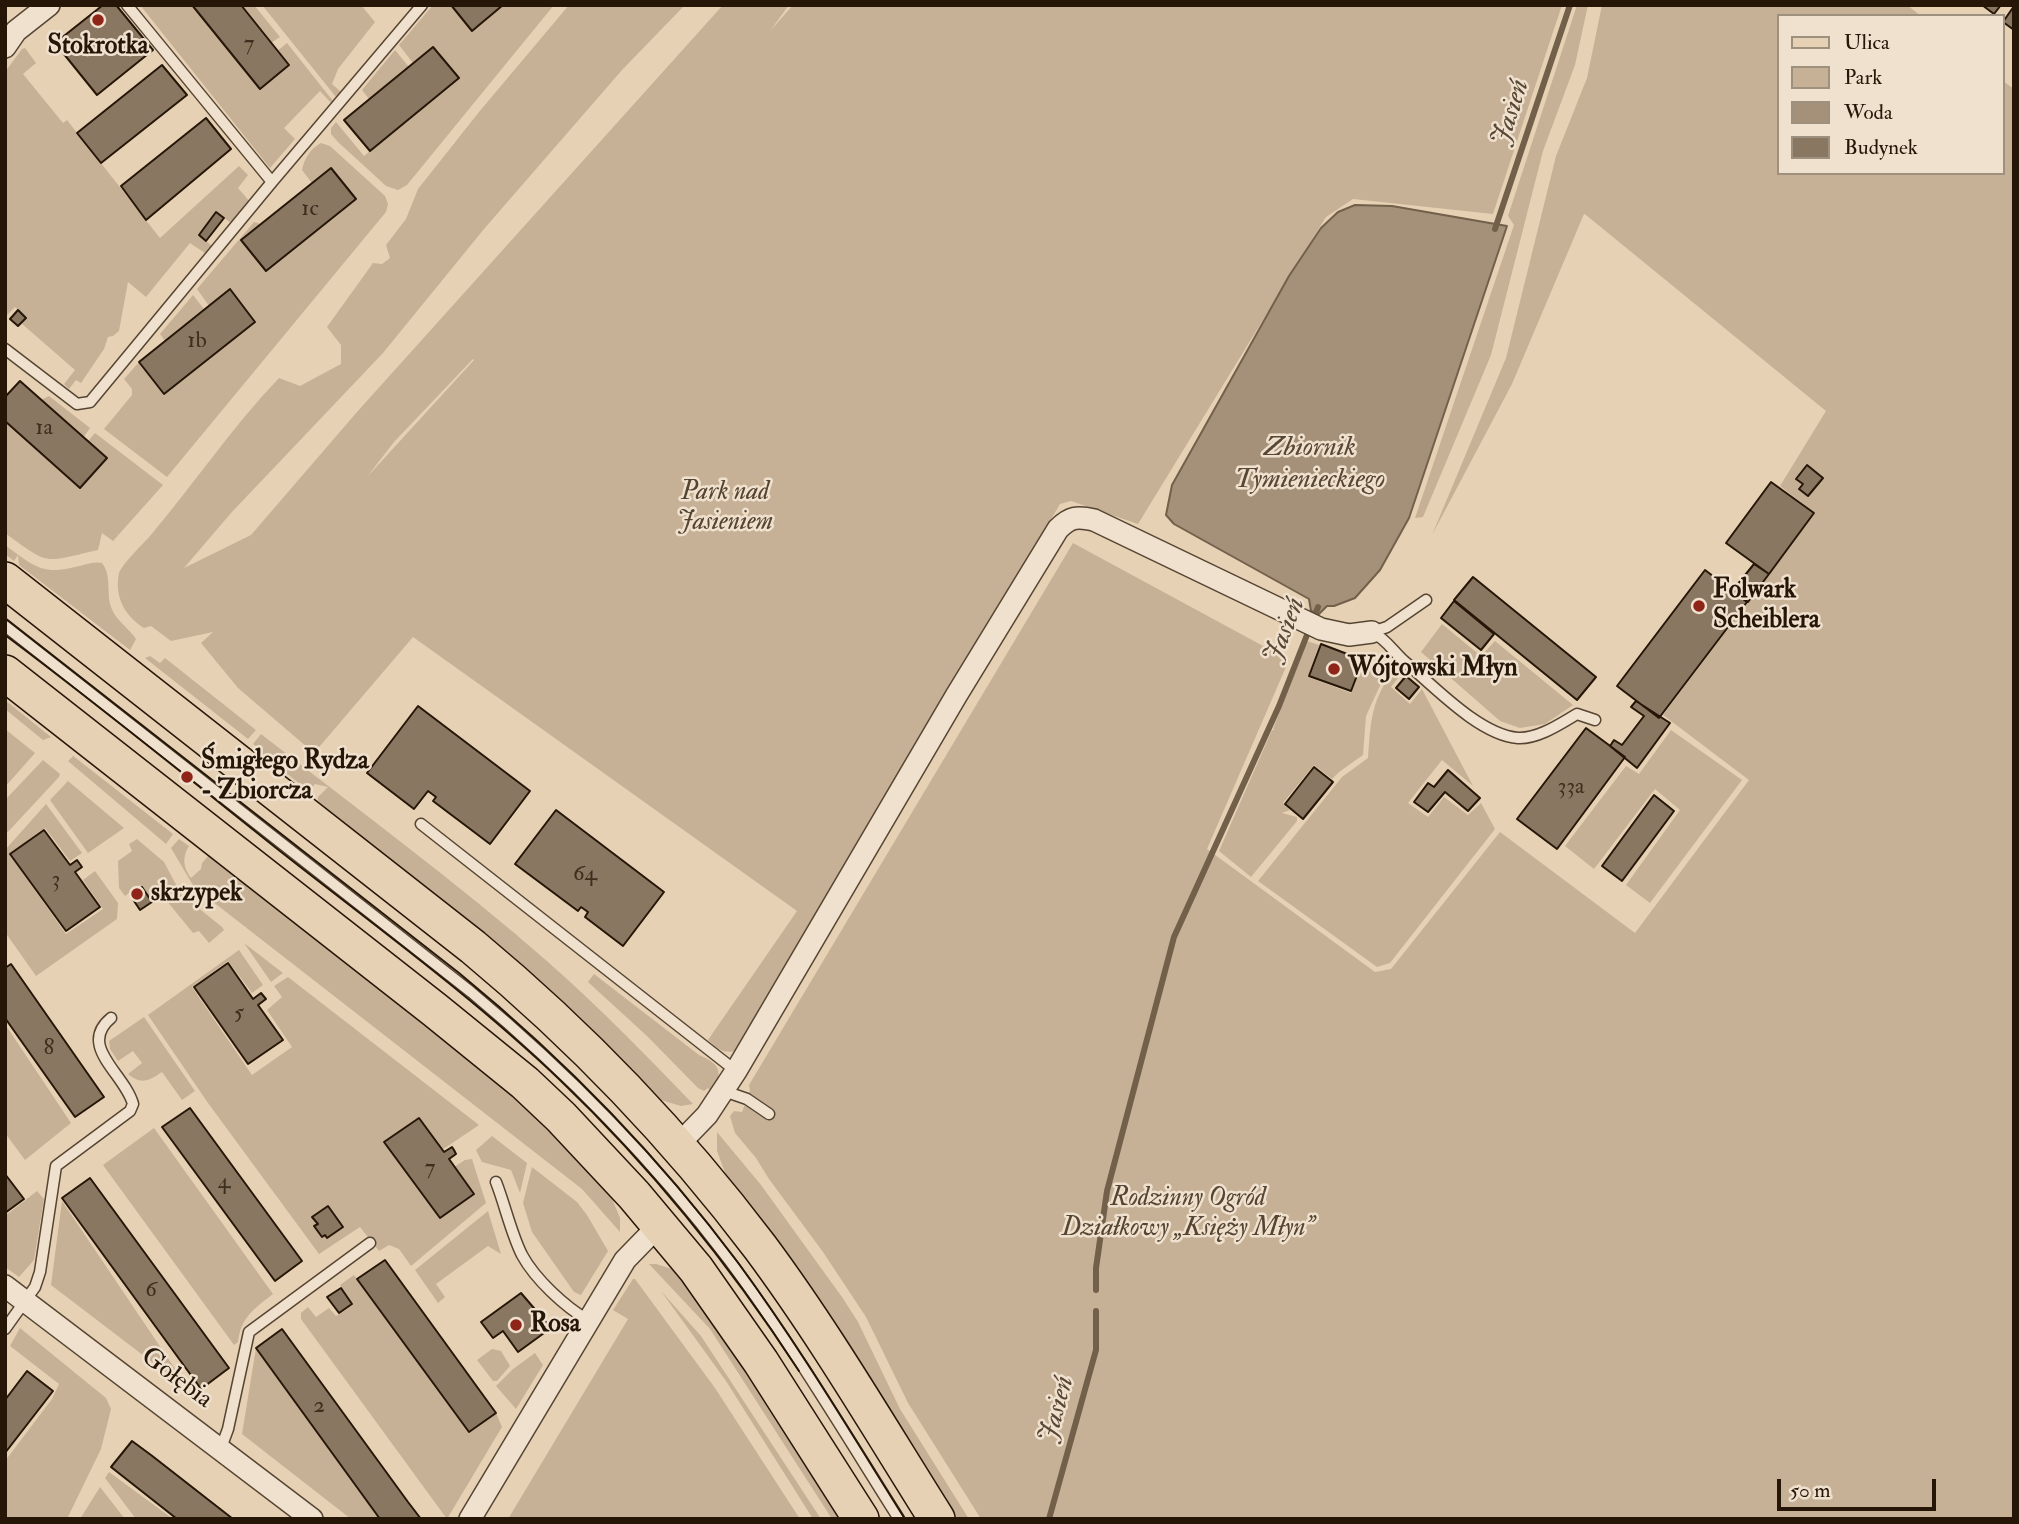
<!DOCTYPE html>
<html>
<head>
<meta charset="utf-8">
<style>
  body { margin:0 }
  #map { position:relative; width:2019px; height:1524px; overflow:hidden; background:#e7d1b4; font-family:"IM FELL Double Pica",serif }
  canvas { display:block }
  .frame { position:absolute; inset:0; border:7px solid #251607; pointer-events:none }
  .legend { position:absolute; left:1777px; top:14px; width:228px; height:161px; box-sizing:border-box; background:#efe1ce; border:2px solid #9e907e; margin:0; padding:9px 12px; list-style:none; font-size:21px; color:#251607 }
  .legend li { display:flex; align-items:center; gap:14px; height:35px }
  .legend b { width:35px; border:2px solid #9e907e }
  .scale { position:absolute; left:1777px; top:1479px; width:159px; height:32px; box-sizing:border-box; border:4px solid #251607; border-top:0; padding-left:9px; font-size:21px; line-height:24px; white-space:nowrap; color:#251607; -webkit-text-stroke:5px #efe1ce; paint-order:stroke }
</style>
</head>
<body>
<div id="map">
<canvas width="2019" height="1524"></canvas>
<div class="frame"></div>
<ul class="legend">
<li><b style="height:9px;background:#e7d1b4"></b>Ulica</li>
<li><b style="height:19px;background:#c6b197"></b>Park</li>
<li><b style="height:19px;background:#a59179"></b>Woda</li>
<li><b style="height:19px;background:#8a7761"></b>Budynek</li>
</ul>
<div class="scale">50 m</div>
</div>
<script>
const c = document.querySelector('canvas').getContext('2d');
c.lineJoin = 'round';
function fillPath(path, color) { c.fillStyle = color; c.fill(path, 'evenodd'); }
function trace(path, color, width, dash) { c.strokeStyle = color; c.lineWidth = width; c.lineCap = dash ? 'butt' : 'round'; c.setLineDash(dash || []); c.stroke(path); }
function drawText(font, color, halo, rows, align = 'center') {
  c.font = font + ' "IM FELL Double Pica",serif'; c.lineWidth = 5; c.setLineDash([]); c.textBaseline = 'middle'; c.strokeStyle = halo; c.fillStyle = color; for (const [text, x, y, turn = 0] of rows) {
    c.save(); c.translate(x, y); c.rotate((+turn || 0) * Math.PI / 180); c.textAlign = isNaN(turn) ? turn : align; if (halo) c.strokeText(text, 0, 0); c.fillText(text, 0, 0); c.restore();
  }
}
fillPath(new Path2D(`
  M 140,5 L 192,5 L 260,89 L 289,65 L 277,51 L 287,43 L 333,101 L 331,103 L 320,91 L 284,128 L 295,139 L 270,168 Z
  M 241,5 L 254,5 L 280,37 L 271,43 Z
  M 262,5 L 361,5 L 375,22 L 338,69 L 332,84 L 341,92 L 336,97 Z
  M 433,5 L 451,5 L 472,30 L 503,5 L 554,5 L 407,185 L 398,190 L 386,186 L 338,142 L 331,134 L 331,128 L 336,122 L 364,156 L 458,78 L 433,47 L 413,63 L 399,45 Z
  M 569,5 L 685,5 L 622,70 L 484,229 L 383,353 L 231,513 L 184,568 L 251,535 L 357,412 L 723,5 L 789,5 L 770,31 L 793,5 L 1562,5 L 1493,214 L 1353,199 L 1326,217 L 1138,524 L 1071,501 L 1060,504 L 738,1050 C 724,1055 718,1049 708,1040 L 797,911 L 413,637 L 314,753 L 238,688 L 201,643 L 213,632 L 171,641 L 151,626 L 144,628 C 125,616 114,597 119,573 C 122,564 143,544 150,536 C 194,484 232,427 279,378 L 300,386 L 341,364 L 341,345 L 327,327 L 373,263 L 382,264 L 390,258 L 386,245 L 406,219 L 418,189 L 479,112 ZM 473,359 L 474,360 L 367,477 L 394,442 Z
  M 1577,5 L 1588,5 L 1575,65 L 1543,151 L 1491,355 L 1423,517 L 1415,518 L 1514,225 L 1508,216 Z
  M 1602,5 L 1907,5 L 1921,16 L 1779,16 L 1779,173 L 2003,173 L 2003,81 L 2014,89 L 2014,1519 L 981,1519 L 908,1403 L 866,1317 L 823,1252 L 769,1179 L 756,1158 L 735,1133 L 730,1116 L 734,1111 L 742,1112 L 750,1091 L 749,1085 L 1073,543 L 1289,660 L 1207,849 L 1375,972 L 1391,969 L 1500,832 L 1635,933 L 1749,780 L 1663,715 L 1815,513 L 1780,486 L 1826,411 L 1586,215 L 1584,214 L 1512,384 L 1432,535 L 1506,358 L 1556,156 L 1587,78 Z
  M 25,48 L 36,63 L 23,74 L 63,123 L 67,120 L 160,238 L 239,166 L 248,175 L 238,188 L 250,202 L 231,223 L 216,212 L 199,235 L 212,246 L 205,253 L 190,243 L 146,297 L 128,282 L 119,331 L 113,336 L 108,337 L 104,349 L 81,383 L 76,380 L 69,389 L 64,384 L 75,370 L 21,323 L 26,318 L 15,307 L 5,317 L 5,72 L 22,49 Z
  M 395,50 L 409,67 L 369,99 L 362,90 Z
  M 321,143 L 330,146 L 385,196 L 388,204 L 386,212 L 167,477 L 104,429 L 132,395 L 132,389 L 124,379 L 139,362 L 164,393 L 255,322 L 230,290 L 209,306 L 197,289 L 254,222 L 261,224 L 241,240 L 266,271 L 312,183 L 302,170 C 304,159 311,148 321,143 Z
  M 193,295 L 204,309 L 165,341 L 160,334 Z
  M 49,396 L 90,428 L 83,438 L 41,400 Z
  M 5,421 L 80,487 L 88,441 L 95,433 L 163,485 L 113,541 L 102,533 L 98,550 C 44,562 51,567 5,533 Z
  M 5,545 C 31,564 42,576 75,567 C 84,565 93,561 102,563 C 112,576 106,592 111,607 C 116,621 128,627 136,639 L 130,650 L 19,565 L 18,555 L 14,561 L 5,554 Z
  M 1442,624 L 1481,656 L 1495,641 L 1573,705 L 1545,724 L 1520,728 L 1500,721 L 1421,652 Z
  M 1307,641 L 1319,645 L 1308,677 L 1351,693 L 1363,663 L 1386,673 L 1366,716 L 1363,755 L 1339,772 L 1332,779 L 1314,765 L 1283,803 L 1290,810 L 1282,813 L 1297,817 L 1297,821 L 1251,877 L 1219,851 L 1272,730 L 1275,730 L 1273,729 Z
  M 150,656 L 160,663 L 165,658 L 256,730 L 248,739 L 145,658 Z
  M 1396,667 L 1402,673 L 1391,687 L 1410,704 L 1422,689 L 1473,786 L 1442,760 L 1408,803 L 1428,817 L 1444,797 L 1468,815 L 1481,803 L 1495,829 L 1390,963 L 1377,967 L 1258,881 L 1342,777 L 1368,758 C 1371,718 1371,700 1396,667 Z
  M 5,700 L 51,737 L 43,740 L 5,709 Z
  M 5,729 L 35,753 L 5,787 Z
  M 1671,730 L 1742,780 L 1650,903 L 1626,885 L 1680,810 L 1655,789 L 1594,869 L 1565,846 L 1626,766 L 1639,774 Z
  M 261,734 C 357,809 457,882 548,962 C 599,1007 646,1055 693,1104 L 681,1106 L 661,1100 L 527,970 L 318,801 L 318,797 L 328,787 L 315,784 L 309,791 L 262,754 L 263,752 L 253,744 Z
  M 63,748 L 173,834 L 166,844 L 68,761 L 73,756 Z
  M 43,760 L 60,774 L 59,777 L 5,835 L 5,800 Z
  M 68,781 L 124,828 L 88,853 L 50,800 Z
  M 46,804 L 82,853 L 70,861 L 45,828 L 9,854 L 66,934 L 103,909 L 83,880 L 95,871 L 118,903 L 117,919 L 36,976 L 5,932 L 5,850 Z
  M 137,839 L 164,862 L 181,894 L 222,927 L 224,930 L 209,943 L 199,931 L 193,933 L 162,895 L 153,901 L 140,885 L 125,896 L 119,888 L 118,861 L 132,851 L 129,844 Z
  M 179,839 L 189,846 C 182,857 183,868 191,878 L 201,869 L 202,863 L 209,855 L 398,1003 L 521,1103 L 611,1196 L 620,1218 L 620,1232 L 582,1189 L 194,887 L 171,848 Z
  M 244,943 L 283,973 L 271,982 Z
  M 239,950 L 263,985 L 252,993 L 228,961 L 192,987 L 252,1075 L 292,1047 L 267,1010 L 282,997 L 274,986 L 288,977 L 479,1125 L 442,1150 L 419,1118 L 384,1142 L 440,1218 L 474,1194 L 454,1167 L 465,1160 L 472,1159 L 486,1203 L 411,1266 L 399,1249 L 389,1245 L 379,1251 L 360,1227 L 319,1254 L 208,1103 L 148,1015 Z
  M 594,974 L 699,1055 C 720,1064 724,1072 712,1092 L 708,1088 L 704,1091 L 698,1088 L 647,1036 L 588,982 Z
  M 144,1017 L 195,1091 L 182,1100 L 162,1072 C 149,1081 141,1085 128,1074 L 142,1063 L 133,1051 L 118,1061 L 110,1049 L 109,1041 Z
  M 5,1024 L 71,1123 L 25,1160 L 5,1133 Z
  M 154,1128 L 273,1294 C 254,1309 241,1317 238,1342 L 234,1345 L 103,1165 Z
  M 717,1132 L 761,1185 L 842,1297 L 858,1322 L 900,1409 L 969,1519 L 958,1519 L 877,1390 L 758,1216 L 726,1175 L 717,1151 Z
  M 492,1136 L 527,1163 L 520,1193 L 511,1170 L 482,1162 L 476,1150 Z
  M 532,1167 L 577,1202 L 587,1215 L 608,1251 L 581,1295 L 574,1292 L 532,1232 L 523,1203 Z
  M 37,1191 L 44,1199 L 34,1260 L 19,1277 L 5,1267 L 5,1216 Z
  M 62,1201 L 190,1391 L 51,1285 Z
  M 488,1211 L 501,1254 L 488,1246 L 436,1284 L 445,1297 L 438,1303 L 415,1270 Z
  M 649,1264 L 656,1264 L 672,1269 L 696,1298 L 744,1368 L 841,1519 L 832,1519 L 710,1329 Z
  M 354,1275 L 469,1432 L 496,1413 L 502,1427 L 447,1519 L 301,1319 L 301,1313 L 308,1307 L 316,1317 L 329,1308 L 336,1316 L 353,1305 L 340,1285 Z
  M 633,1279 L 635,1279 L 715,1388 L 800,1519 L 508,1519 L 628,1319 L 613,1310 Z
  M 661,1291 L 701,1336 L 821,1519 L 813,1519 L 726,1381 Z
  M 20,1328 L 106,1398 L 111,1409 L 101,1449 L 67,1519 L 5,1519 L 5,1461 L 52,1399 L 59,1384 L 10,1346 Z
  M 256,1348 L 380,1519 L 351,1519 L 242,1434 Z
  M 492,1349 L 501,1351 L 510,1366 L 497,1381 L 493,1381 L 477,1360 Z
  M 535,1353 L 543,1365 L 516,1409 L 496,1386 L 513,1369 Z
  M 109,1472 L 173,1519 L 136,1519 L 105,1478 Z
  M 100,1487 L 125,1519 L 80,1519 Z`), '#c6b197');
const water = new Path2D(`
  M 1355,205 L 1392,206 L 1507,226 L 1409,518 L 1380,570 L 1355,598 L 1334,606 L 1327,606 L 1319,614 L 1311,611 L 1309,599 L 1174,524 L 1166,515 L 1172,485 L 1289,276 L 1321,228 L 1338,212 Z`);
fillPath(water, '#a59179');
trace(water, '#72604b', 2);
trace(new Path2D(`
  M 1495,229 L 1570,5
  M 1096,1290 L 1096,1268 L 1107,1191 L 1174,937 L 1279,706 L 1318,607
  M 1049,1519 L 1096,1350 L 1096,1311`), '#72604b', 6);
const building = new Path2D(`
  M 103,5 L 116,5 L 153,50 L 97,95 L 55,43 Z
  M 192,5 L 241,5 L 289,65 L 260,89 Z
  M 451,5 L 503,5 L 472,31 Z
  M 1982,5 L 2001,5 L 1994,14 Z
  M 2014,6 L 2014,30 L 2003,22 Z
  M 433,47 L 459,78 L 370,151 L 344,120 Z
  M 162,65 L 187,95 L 101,163 L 77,133 Z
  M 206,118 L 231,149 L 146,220 L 121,186 Z
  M 331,168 L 356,199 L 266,271 L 241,240 Z
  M 216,212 L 224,218 L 206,241 L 199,235 Z
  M 230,289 L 255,322 L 164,394 L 139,362 Z
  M 18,310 L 26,318 L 18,326 L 10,319 Z
  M 20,381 L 107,458 L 80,488 L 5,421 L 5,397 Z
  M 1807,465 L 1823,478 L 1808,496 L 1799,489 L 1803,484 L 1796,479 Z
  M 1771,482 L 1814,513 L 1769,574 L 1726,543 Z
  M 1754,564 L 1769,574 L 1748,602 L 1733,590 Z
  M 1705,570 L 1747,602 L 1659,718 L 1617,686 Z
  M 1473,577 L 1596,677 L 1577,700 L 1454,600 Z
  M 1454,601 L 1494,634 L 1481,650 L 1441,618 Z
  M 1321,644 L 1363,660 L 1351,691 L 1309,676 Z
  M 1406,676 L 1419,687 L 1409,699 L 1396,688 Z
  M 1636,701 L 1670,723 L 1637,768 L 1610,746 L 1614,740 L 1622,745 L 1644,716 L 1631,707 Z
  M 418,706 L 530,791 L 490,844 L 433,801 L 436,797 L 428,791 L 414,809 L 367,773 Z
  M 1586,728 L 1625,757 L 1557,849 L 1517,819 Z
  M 1314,767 L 1333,782 L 1303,819 L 1285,804 Z
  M 1448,770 L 1480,798 L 1468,811 L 1445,792 L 1428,812 L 1414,802 L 1428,783 L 1434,787 Z
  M 1654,795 L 1674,811 L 1622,881 L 1602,866 Z
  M 556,810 L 664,892 L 623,946 L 585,917 L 588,912 L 581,907 L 578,911 L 515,864 Z
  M 44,830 L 70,865 L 77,860 L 82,867 L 75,872 L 100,907 L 66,931 L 10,854 Z
  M 142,887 L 152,902 L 140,910 L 130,895 Z
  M 228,963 L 253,999 L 261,993 L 266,999 L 258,1005 L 283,1040 L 248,1064 L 194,987 Z
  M 11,964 L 104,1097 L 75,1117 L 5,1018 L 5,968 Z
  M 190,1108 L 302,1261 L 275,1281 L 162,1127 Z
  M 419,1118 L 444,1152 L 452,1147 L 454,1150 L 456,1154 L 449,1159 L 474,1194 L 440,1218 L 384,1142 Z
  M 5,1174 L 24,1199 L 5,1213 Z
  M 90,1178 L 229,1368 L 201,1389 L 62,1198 Z
  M 328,1206 L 343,1227 L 327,1238 L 325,1235 L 322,1237 L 314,1226 L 318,1224 L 312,1217 Z
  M 385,1260 L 496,1413 L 469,1432 L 357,1279 Z
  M 341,1288 L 352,1304 L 339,1313 L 327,1297 Z
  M 521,1293 L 551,1328 L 518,1352 L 503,1331 L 493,1338 L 481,1322 Z
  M 282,1329 L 408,1502 L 421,1519 L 380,1519 L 256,1348 Z
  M 27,1371 L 53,1391 L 5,1453 L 5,1400 Z
  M 132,1441 L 151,1455 L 233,1519 L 177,1519 L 111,1467 Z`);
fillPath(building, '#8a7761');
trace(building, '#251607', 2);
const service = new Path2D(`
  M 127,5 L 272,182 L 422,5
  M 5,349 L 77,404 L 90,402 L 272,182
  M 5,626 L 471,992 C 567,1072 654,1161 729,1260 C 791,1343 844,1432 899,1519
  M 1372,632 C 1386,639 1393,651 1404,661 C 1433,685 1479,735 1518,738 C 1538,739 1560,724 1577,714 L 1595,720
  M 1372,632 L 1387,627 L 1426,600
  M 421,824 L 736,1071
  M 724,1091 L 747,1099 L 769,1114
  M 496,1182 C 505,1205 511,1233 522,1255 C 535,1279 565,1307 588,1320
  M 5,1329 L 35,1287 L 40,1272 L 56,1166 L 130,1111 L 133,1104 C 125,1074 77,1046 111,1018
  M 221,1448 L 228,1429 L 249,1332 L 370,1243`);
const minor = new Path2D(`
  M 5,47 L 16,31 L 49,5
  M 678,1145 L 707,1115 L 736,1071 L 956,696 L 1058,529 C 1070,517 1077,516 1094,520 L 1321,629 L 1349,635 L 1372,632
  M 5,1286 L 312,1519
  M 470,1519 L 625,1260 L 660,1224`);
const primary = new Path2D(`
  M 5,580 L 473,947 C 580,1036 676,1136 760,1247 C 824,1333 879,1427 937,1519
  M 5,673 L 435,1010 L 525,1083 L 561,1117 L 634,1195 L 696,1269 L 761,1362 L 861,1519`);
trace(service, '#564532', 13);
trace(minor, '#564532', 24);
trace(primary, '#251607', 38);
trace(service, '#efe1ce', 10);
trace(minor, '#efe1ce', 21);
trace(primary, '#e7d1b4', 35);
trace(new Path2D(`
  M 5,618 L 459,973 C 564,1059 658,1155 739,1264 C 799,1346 851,1433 905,1519
  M 5,635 C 100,706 192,781 285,855 C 378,928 474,998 560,1080 C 651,1167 730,1265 799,1371`), '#251607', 2);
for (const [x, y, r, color] of [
  [98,20,7,"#8f2418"],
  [1699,606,7,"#8f2418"],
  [1334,669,7,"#8f2418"],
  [187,777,7,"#8f2418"],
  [137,894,7,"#8f2418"],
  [516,1325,7,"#8f2418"]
]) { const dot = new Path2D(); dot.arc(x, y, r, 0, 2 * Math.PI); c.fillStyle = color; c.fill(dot); trace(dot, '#efe1ce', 2.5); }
drawText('23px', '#3e2e1e', null, [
  ["7",249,45],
  ["1c",310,210],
  ["1b",197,342],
  ["1a",44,429],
  ["33a",1571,788],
  ["64",585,875],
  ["3",56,881],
  ["5",239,1014],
  ["8",49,1049],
  ["7",430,1169],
  ["4",224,1183],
  ["6",151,1291],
  ["2",319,1407]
]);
drawText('bold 26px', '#251607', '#efe1ce', [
  ["Stokrotka",98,47,"center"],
  ["Folwark",1713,591],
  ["Scheiblera",1713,621],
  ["Wójtowski Młyn",1348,669],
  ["Śmigłego Rydza",201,762],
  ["- Zbiorcza",201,792],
  ["skrzypek",151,894],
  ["Rosa",530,1325]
], 'left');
drawText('italic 26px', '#554432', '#efe1ce', [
  ["Park nad",725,493],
  ["Jasieniem",725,523],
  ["Rodzinny Ogród",1188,1199],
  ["Działkowy „Księży Młyn”",1188,1229]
]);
drawText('26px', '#251607', '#efe1ce', [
  ["Gołębia",176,1379,37]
]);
drawText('italic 28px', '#584735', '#efe1ce', [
  ["Jasień",1512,113,-72],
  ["Zbiornik",1310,449],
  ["Tymienieckiego",1310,481],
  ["Jasień",1286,631,-68],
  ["Jasień",1058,1410,-75]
]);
</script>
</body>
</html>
